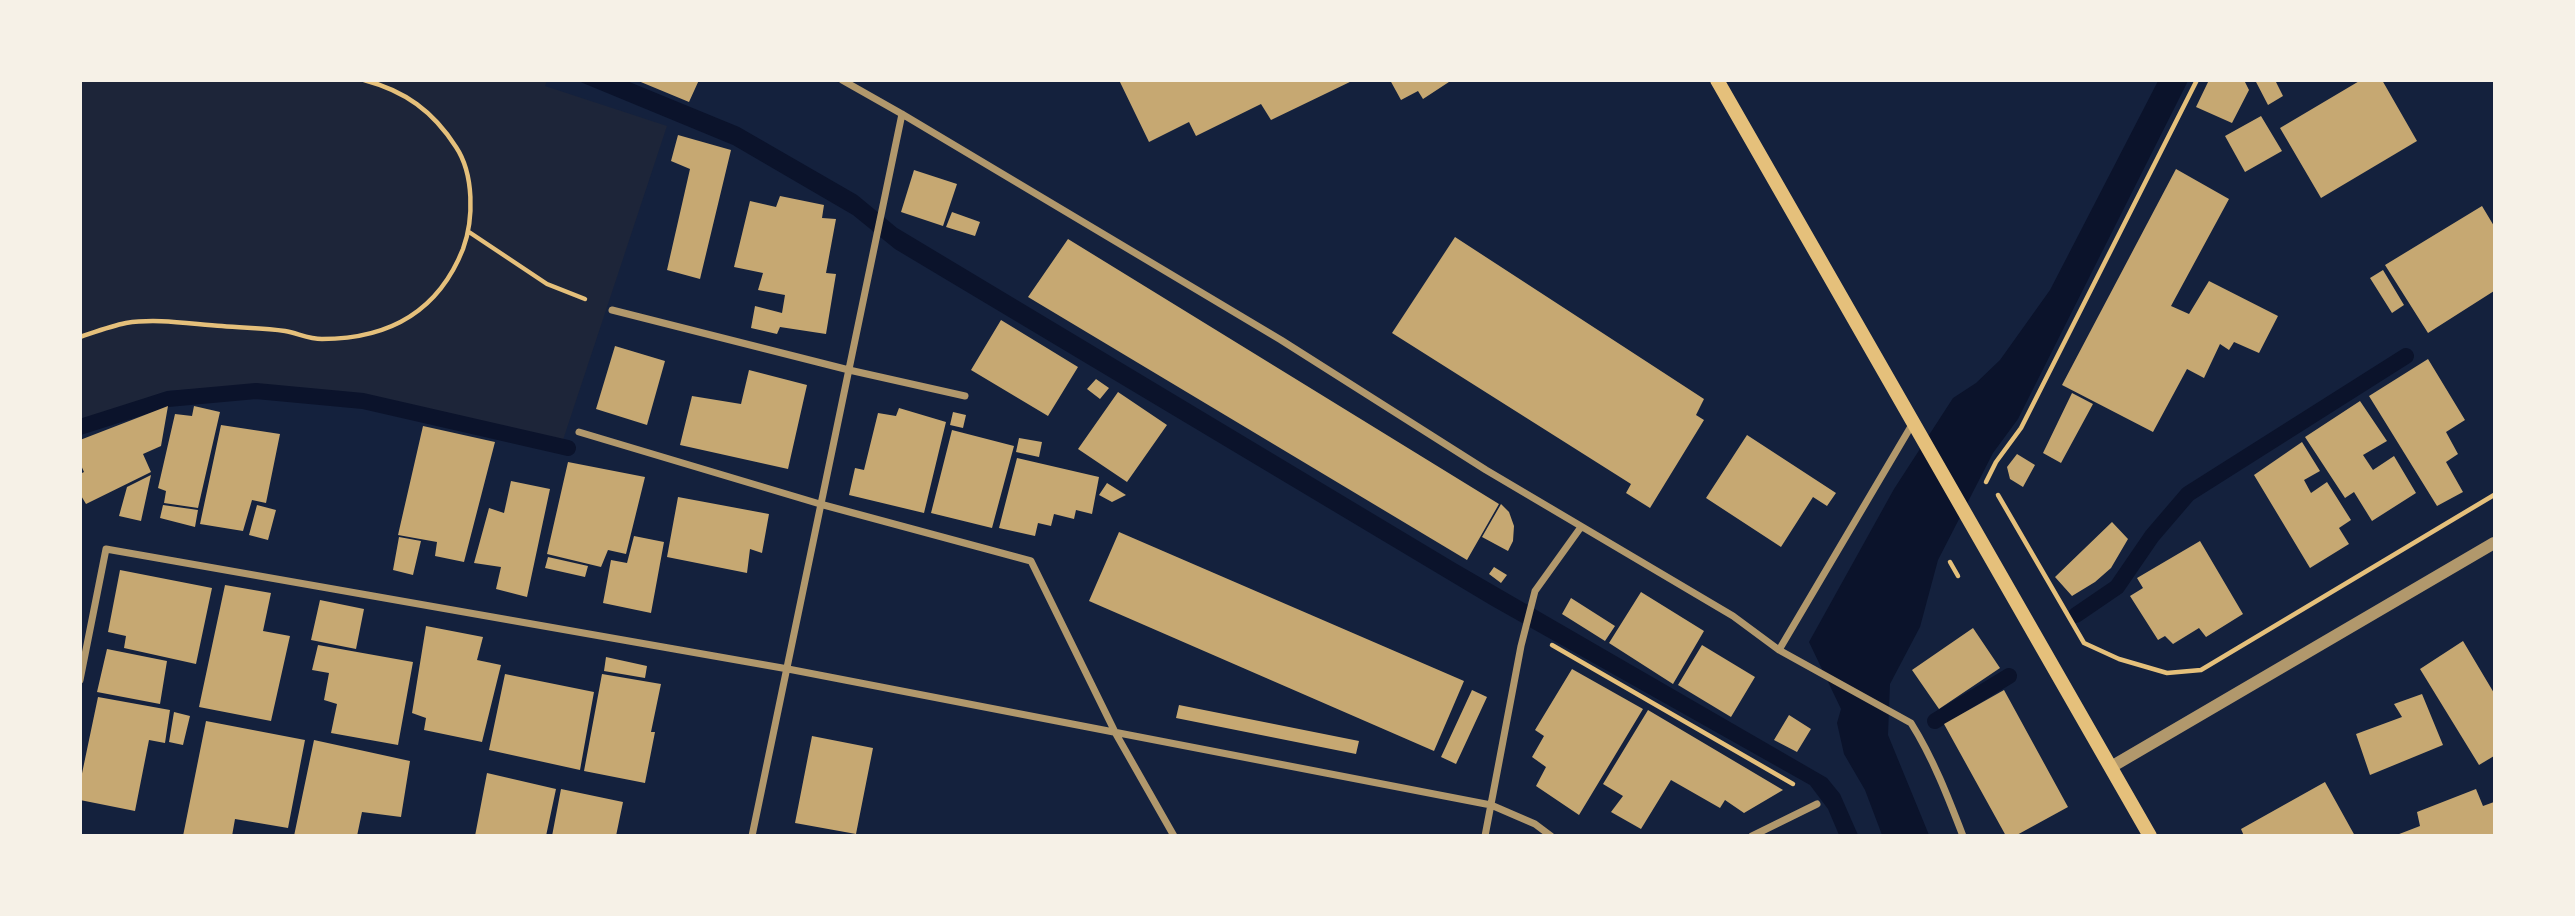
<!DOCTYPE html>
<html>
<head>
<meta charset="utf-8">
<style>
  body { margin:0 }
  #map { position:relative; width:2575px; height:916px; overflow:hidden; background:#14213d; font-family:"DM Sans",sans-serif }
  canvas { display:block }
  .frame { position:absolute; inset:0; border:82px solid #f6f1e7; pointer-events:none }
</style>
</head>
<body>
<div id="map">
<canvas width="2575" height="916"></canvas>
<div class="frame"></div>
</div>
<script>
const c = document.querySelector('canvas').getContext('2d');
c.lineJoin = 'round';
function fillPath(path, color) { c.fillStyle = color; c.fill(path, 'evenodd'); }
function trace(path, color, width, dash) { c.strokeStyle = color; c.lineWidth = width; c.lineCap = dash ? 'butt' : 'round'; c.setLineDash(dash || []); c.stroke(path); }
fillPath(new Path2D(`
  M 80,81 L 547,81 L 545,86 L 667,126 L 563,440 L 361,396 L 253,385 L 167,391 L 81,421 Z`), '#1d2539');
fillPath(new Path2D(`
  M 578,81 L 627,81 L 739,127 L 857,195 L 897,228 L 1457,564 L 1827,778 L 1840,794 L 1858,835 L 1839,835 L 1828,809 L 1810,785 L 1492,606 L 895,249 L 853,215 L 733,145 Z
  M 2158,81 L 2188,81 L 2018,419 L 1993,453 L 1938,560 L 1920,627 L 1890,684 L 1888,735 L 1929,835 L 1882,835 L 1865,790 L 1844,754 L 1837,723 L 1841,709 L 1809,642 L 1894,489 L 1953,398 L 1976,383 L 2000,360 L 2050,290 Z`), '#0b132b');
trace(new Path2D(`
  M 80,427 L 168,399 L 256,391 L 363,401 L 568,448
  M 2076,615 L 2117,587 L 2152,536 L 2188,494 L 2406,356
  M 1935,721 L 2009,676`), '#0b132b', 16);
fillPath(new Path2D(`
  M 636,80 L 699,80 L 689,102 Z
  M 1119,80 L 1354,80 L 1271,120 L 1261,104 L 1196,136 L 1189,122 L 1149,142 Z
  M 1390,80 L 1452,80 L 1423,99 L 1418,91 L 1401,100 Z
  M 2209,80 L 2244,80 L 2249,90 L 2232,123 L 2196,107 Z
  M 2255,80 L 2275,80 L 2283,96 L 2268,105 Z
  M 2361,80 L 2382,80 L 2417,141 L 2321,198 L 2280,128 Z
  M 2261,116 L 2282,151 L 2245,172 L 2225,136 Z
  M 678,135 L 731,150 L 700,279 L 667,270 L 690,169 L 671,161 Z
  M 2176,169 L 2229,199 L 2171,306 L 2189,314 L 2209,281 L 2278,316 L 2259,353 L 2234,342 L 2229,350 L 2220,344 L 2204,378 L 2187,369 L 2153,432 L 2062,385 Z
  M 914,170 L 957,184 L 943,226 L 901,212 Z
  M 780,196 L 824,205 L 822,218 L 836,219 L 826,273 L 836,274 L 826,334 L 780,327 L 777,334 L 751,328 L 755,306 L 782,313 L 785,295 L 758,290 L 763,273 L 734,267 L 750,201 L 776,207 Z
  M 2482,206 L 2494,226 L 2494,291 L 2428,333 L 2385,265 Z
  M 952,212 L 980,222 L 975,236 L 946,227 Z
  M 1455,237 L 1704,399 L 1696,415 L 1704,420 L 1650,508 L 1626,493 L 1631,484 L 1392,333 Z
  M 1068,239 L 1499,504 L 1467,560 L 1028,297 Z
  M 2383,270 L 2404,305 L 2392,313 L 2370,278 Z
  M 1001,320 L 1078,367 L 1048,416 L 971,370 Z
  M 615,346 L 665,361 L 647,425 L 596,409 Z
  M 2428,359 L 2465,420 L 2446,432 L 2458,454 L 2446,462 L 2463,492 L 2437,506 L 2369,396 Z
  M 749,370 L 807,385 L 788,469 L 680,445 L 692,396 L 741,404 Z
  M 1096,379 L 1109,388 L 1100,399 L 1087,389 Z
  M 1118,392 L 1167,425 L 1127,482 L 1078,449 Z
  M 2072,393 L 2093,404 L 2061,463 L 2043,453 Z
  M 2360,401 L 2387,441 L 2363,455 L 2373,470 L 2394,456 L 2416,493 L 2372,521 L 2354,492 L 2345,498 L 2305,437 Z
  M 168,406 L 161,446 L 143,454 L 151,472 L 86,504 L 80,494 L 80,474 L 84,472 L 80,463 L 80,440 Z
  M 194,406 L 220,412 L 198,508 L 164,503 L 166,491 L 158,488 L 175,414 L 192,416 Z
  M 899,408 L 946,422 L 924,513 L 849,495 L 855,468 L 864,470 L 878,413 L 896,416 Z
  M 953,412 L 966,415 L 963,428 L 950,425 Z
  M 221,425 L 280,434 L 266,503 L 252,500 L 243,531 L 200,524 Z
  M 423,426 L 495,442 L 464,562 L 435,556 L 437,542 L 398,535 Z
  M 952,430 L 1014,446 L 992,528 L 931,513 Z
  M 1747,435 L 1836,493 L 1827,506 L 1813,497 L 1781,547 L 1706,498 Z
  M 1019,438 L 1042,442 L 1039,457 L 1016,452 Z
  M 2302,442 L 2320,471 L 2304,480 L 2311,493 L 2327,482 L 2351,520 L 2339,528 L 2349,544 L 2310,568 L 2254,475 Z
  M 2017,454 L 2035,465 L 2023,487 L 2010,479 L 2007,467 Z
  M 1017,458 L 1099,477 L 1092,514 L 1076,510 L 1074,519 L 1054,514 L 1051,526 L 1038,523 L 1035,536 L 999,528 Z
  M 568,462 L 645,477 L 626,554 L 608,550 L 601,567 L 547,554 Z
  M 151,475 L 141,521 L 119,516 L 127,487 Z
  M 511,481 L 550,489 L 527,597 L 496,589 L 501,567 L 474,563 L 489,508 L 504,513 Z
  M 1107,483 L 1126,495 L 1112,502 L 1099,495 Z
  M 678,497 L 769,514 L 762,553 L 750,549 L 747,573 L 667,557 Z
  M 1501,504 L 1509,512 L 1514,526 L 1513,541 L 1508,551 L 1482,537 Z
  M 163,505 L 198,510 L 195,527 L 160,518 Z
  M 257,505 L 276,510 L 268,540 L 249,535 Z
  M 2112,522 L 2128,539 L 2111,568 L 2095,582 L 2072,596 L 2055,577 Z
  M 1119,532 L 1464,681 L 1434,751 L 1089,601 Z
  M 634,536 L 664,542 L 651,613 L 603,603 L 611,560 L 627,563 Z
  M 399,537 L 421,541 L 413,575 L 393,570 Z
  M 2200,541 L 2243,614 L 2206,637 L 2199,628 L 2173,644 L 2165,636 L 2158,640 L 2130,596 L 2143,588 L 2137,578 Z
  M 548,557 L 588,566 L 585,577 L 545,568 Z
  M 1494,567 L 1507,575 L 1501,583 L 1489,574 Z
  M 120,570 L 212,588 L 196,664 L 124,648 L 126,636 L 108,632 Z
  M 225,585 L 271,593 L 263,631 L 290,636 L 271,721 L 199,707 Z
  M 1641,592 L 1704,631 L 1673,684 L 1609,643 Z
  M 1571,598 L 1615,626 L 1605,641 L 1562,614 Z
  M 320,600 L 364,609 L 356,649 L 311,640 Z
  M 426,626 L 483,637 L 477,660 L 501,665 L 482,742 L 424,730 L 426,718 L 412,713 Z
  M 1973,628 L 2000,668 L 1939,709 L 1912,670 Z
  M 2463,641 L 2494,693 L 2494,756 L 2479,765 L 2420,669 Z
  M 318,645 L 413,662 L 398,745 L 331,733 L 337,704 L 324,700 L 329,673 L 312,670 Z
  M 1702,645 L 1755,677 L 1731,717 L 1678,685 Z
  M 107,649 L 167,661 L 160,704 L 97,692 Z
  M 606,657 L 647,666 L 645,678 L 604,671 Z
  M 1572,669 L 1643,709 L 1579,815 L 1536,786 L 1546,767 L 1532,757 L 1544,736 L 1535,730 Z
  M 505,674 L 594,692 L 580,770 L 489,750 Z
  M 602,674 L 661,684 L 651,732 L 655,732 L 645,783 L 584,771 Z
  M 1472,690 L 1487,697 L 1456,764 L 1441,757 Z
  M 2004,690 L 2068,807 L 2015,836 L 2006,836 L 1944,724 Z
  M 2422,694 L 2443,745 L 2370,775 L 2356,734 L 2402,717 L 2394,704 Z
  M 98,697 L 170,710 L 165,743 L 149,740 L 135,811 L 80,800 L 80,783 Z
  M 1179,705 L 1359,741 L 1356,754 L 1176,718 Z
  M 1648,710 L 1783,790 L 1744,813 L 1725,800 L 1720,808 L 1671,780 L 1641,829 L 1611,812 L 1623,796 L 1603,784 Z
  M 174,712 L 190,716 L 183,745 L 169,742 Z
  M 1789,715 L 1811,729 L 1797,752 L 1774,740 Z
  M 206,721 L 305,740 L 288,828 L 235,819 L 232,836 L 183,836 Z
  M 812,736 L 873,748 L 856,834 L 795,823 Z
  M 314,740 L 410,761 L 401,817 L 362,812 L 357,836 L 294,836 Z
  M 487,773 L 556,789 L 546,836 L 475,836 Z
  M 2325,782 L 2355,836 L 2244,836 L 2241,829 Z
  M 561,789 L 623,802 L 616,836 L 552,836 Z
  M 2476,789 L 2483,806 L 2494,802 L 2494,836 L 2394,836 L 2420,826 L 2417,812 Z`), '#c6a872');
trace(new Path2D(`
  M 469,232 L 547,284 L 585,299
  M 80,337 C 95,332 111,326 126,323 C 157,318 191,324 222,326 C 243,328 265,328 285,331 C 297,333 309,339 322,339 C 388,339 438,312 463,249 C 474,219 474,174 456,147 C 433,111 405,91 364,80
  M 1986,482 L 1996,462 L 2021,428 L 2197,80
  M 1998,495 L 2084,643 L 2119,659 L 2167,673 L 2201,670 L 2494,495
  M 1950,562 L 1958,576
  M 1552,645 L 1793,784`), '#e5c07b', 4.5);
trace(new Path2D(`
  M 842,80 L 902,114 L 1281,340 L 1486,470 L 1733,616 L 1779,650 L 1913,423
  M 612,310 L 849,370 L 965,396
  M 579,432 L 820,504 L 1031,561 L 1116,734 L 1174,836
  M 1779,650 L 1911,723 C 1933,758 1948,797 1963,836
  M 80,680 L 106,549 L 788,669 L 1491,805 L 1535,824 L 1551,836
  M 752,836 L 902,114
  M 1485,836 L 1521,646 L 1535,591 L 1581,527
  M 1752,836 L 1817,804`), '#b1986c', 7);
trace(new Path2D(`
  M 2111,767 L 2494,543`), '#b1986c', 12);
trace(new Path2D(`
  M 1717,80 L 2150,836`), '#e5c07b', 14);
</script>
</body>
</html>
